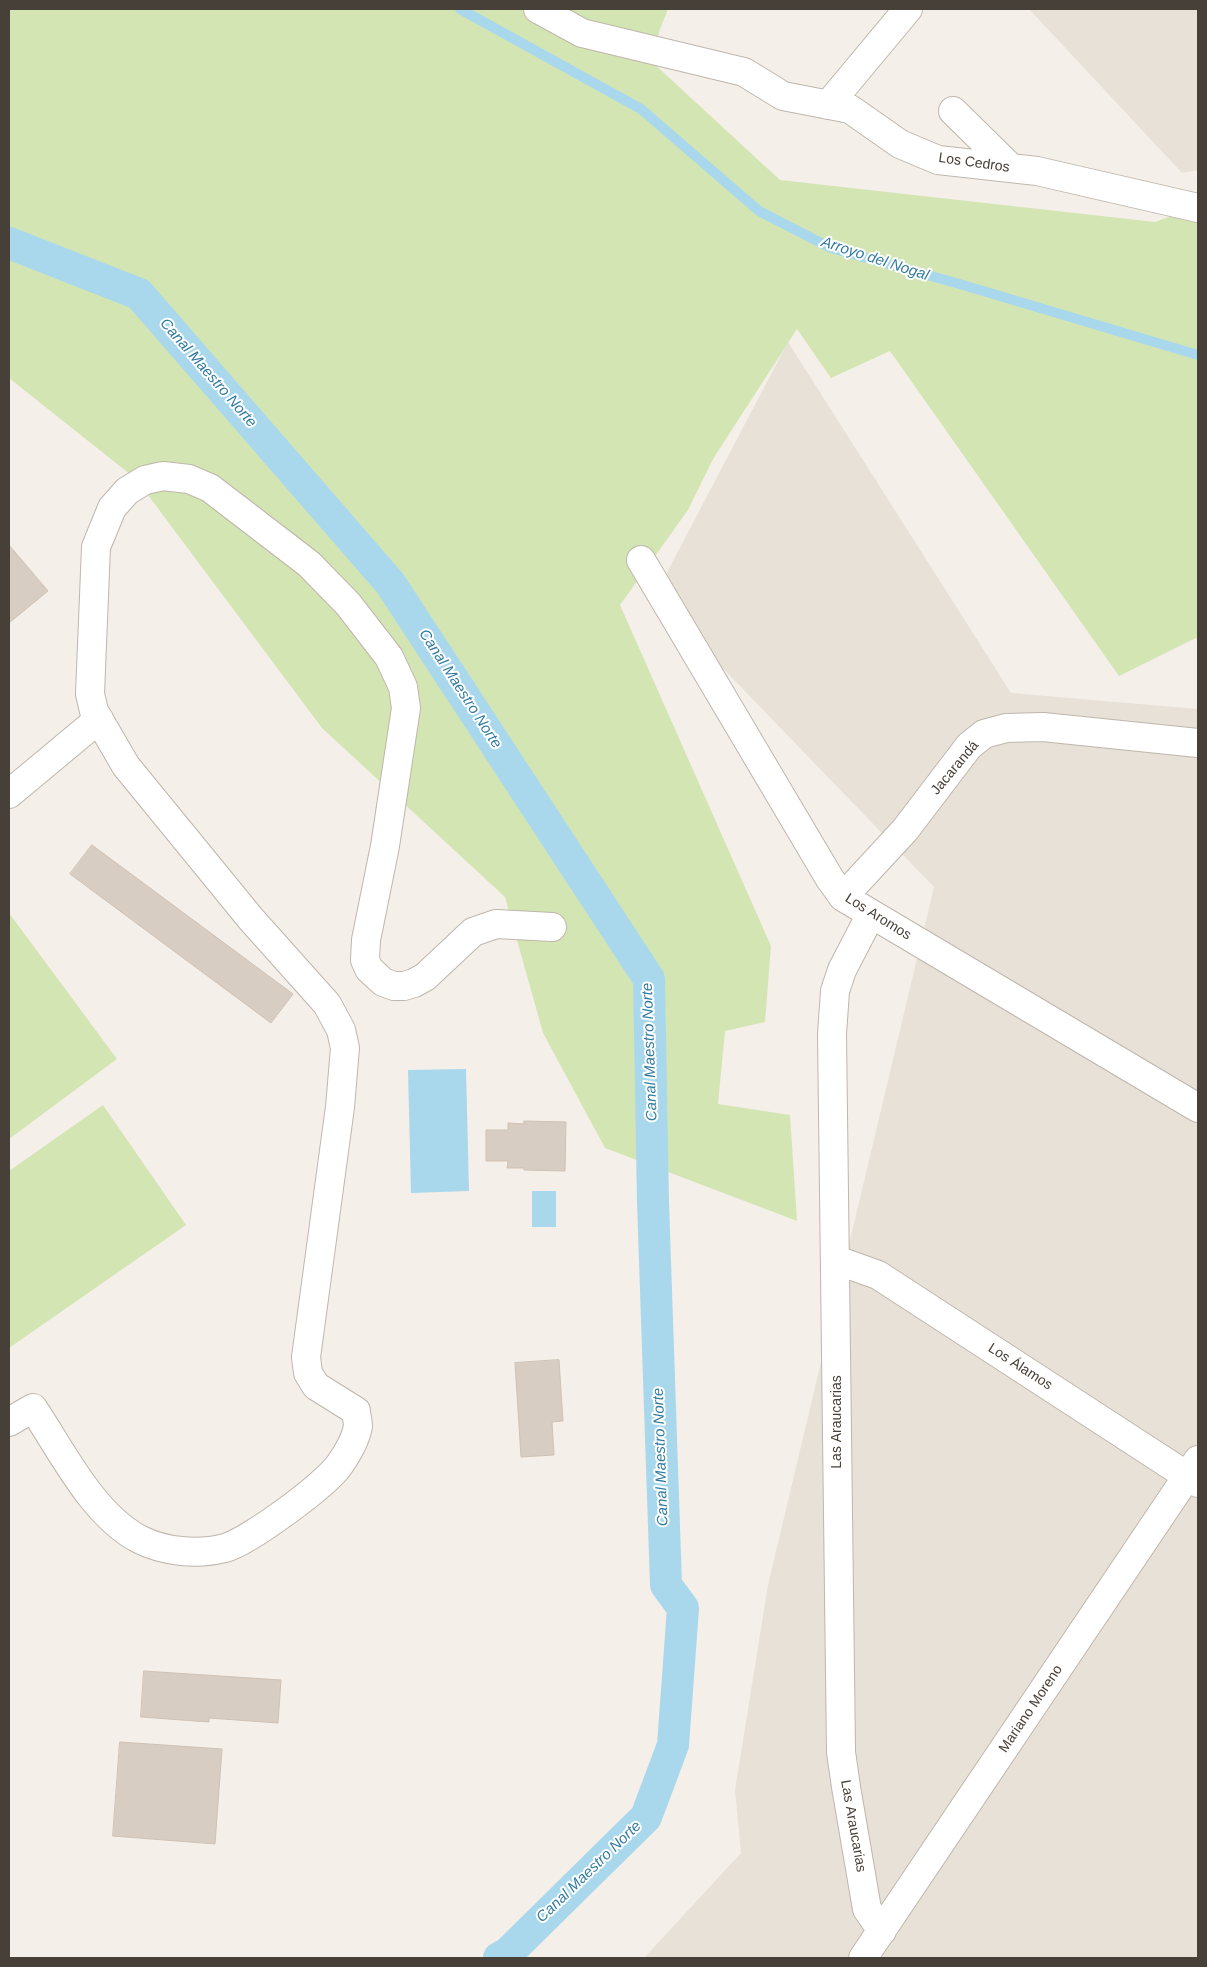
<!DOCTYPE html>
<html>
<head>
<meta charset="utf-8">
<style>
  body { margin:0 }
  #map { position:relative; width:1207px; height:1967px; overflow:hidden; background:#f4efe9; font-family:Arial,sans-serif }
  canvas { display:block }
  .frame { position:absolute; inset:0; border:10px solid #474038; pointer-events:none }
</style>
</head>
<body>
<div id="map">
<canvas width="1207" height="1967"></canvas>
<div class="frame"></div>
</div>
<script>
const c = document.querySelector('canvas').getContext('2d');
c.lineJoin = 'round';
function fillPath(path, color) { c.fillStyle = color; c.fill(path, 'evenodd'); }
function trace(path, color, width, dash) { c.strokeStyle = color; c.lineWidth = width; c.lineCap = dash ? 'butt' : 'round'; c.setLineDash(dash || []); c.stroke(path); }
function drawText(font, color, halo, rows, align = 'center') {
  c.font = font + ' Arial,sans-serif'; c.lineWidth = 4; c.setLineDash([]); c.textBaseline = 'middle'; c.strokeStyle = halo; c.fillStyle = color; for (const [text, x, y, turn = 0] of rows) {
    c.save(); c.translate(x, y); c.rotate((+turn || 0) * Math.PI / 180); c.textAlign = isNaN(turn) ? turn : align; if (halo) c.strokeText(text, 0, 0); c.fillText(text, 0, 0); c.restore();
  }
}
fillPath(new Path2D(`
  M 1029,9 L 1198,9 L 1198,170 L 1182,173 Z
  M 788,342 L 1011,693 L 1198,709 L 1198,1958 L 644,1958 L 741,1853 L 735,1790 L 768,1585 L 934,887 L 654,597 Z`), '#e7e1d8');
fillPath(new Path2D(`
  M 9,9 L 668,9 L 660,29 L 651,61 L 780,180 L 1155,222 L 1198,206 L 1198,637 L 1119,676 L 890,351 L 831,378 L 797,329 L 713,459 L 688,510 L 620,605 L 771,946 L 765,1022 L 725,1031 L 718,1104 L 790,1115 L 797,1221 L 605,1148 L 543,1033 L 505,897 L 322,728 L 136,479 L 9,378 Z
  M 9,913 L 117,1059 L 9,1139 Z
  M 103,1105 L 186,1225 L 9,1348 L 9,1171 Z`), '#d4e5b4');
fillPath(new Path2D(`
  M 466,1069 L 469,1191 L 411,1193 L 408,1070 Z
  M 532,1191 L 556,1191 L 556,1227 L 532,1227 Z`), '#a9d8ed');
trace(new Path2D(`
  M 460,9 L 641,109 L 759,211 L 831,248 L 963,285 L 1198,355`), '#a9d8ed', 10);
trace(new Path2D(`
  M 9,243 L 139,294 L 390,583 L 649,979 L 653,1202 L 666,1585 L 683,1608 L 673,1745 L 646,1817 L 508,1953 L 499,1958`), '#a9d8ed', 32);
const building = new Path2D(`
  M 9,545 L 48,591 L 9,623 Z
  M 92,845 L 293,994 L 271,1023 L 70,874 Z
  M 524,1121 L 566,1122 L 565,1171 L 524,1170 L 524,1168 L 507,1168 L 508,1161 L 486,1161 L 486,1130 L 508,1130 L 508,1123 L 524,1124 Z
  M 559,1360 L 563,1421 L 552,1422 L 554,1455 L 521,1457 L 515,1363 Z
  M 144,1671 L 281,1680 L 278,1723 L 209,1718 L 209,1722 L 141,1717 Z
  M 120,1742 L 222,1749 L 215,1844 L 113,1836 Z`);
fillPath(building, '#d8cdc2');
trace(building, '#cfc1b3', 1);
const minor = new Path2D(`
  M 538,9 L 582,33 L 744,72 L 783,96 L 850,109 L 900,144 L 938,160 L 1037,171 L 1198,208
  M 828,105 L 908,9
  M 953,111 L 1011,168
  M 641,560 L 830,879 L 843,897 L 1198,1108
  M 9,794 L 99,719
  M 843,897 L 905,830 L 969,746 L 984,734 L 1006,728 L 1043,727 L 1198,743
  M 871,914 L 842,970 L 835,991 L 832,1034 L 841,1752 L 846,1787 L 867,1909 L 882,1931
  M 836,1260 L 878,1275 L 1198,1483
  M 9,1422 L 33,1408 C 62,1451 92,1514 139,1539 C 164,1552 198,1555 225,1548 C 248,1542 327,1484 340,1464 C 347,1454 356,1438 358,1426 C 358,1421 356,1415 356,1411 L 316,1386 L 308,1373 L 306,1357 L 340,1107 L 345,1048 L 341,1030 L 327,1004 L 251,919 L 126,766 L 94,711 L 90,694 L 96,547 L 112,508 L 127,491 L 145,480 L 163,476 L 189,479 L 210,488 L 309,564 L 348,604 L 389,657 L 403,687 L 406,708 L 385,846 L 366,940 L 365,960 L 369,969 L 383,982 L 394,986 L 404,986 L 414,983 L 425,977 L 473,932 L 496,924 L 552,927
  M 863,1958 L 1198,1460`);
trace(minor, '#bfb6ac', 30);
trace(minor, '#fff', 28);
drawText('14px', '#474038', '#fff', [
  ["Los Cedros",974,163,8],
  ["Jacarandá",955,768,-50],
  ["Los Aromos",878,917,32],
  ["Los Álamos",1020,1367,33],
  ["Las Araucarias",837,1422,-90],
  ["Mariano Moreno",1031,1709,-56],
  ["Las Araucarias",853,1826,80]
]);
drawText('italic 15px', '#327b9e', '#fff', [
  ["Arroyo del Nogal",875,259,18],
  ["Canal Maestro Norte",208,373,49],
  ["Canal Maestro Norte",460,689,57],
  ["Canal Maestro Norte",650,1052,-92],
  ["Canal Maestro Norte",661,1457,-92],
  ["Canal Maestro Norte",589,1872,-44]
]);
</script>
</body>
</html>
